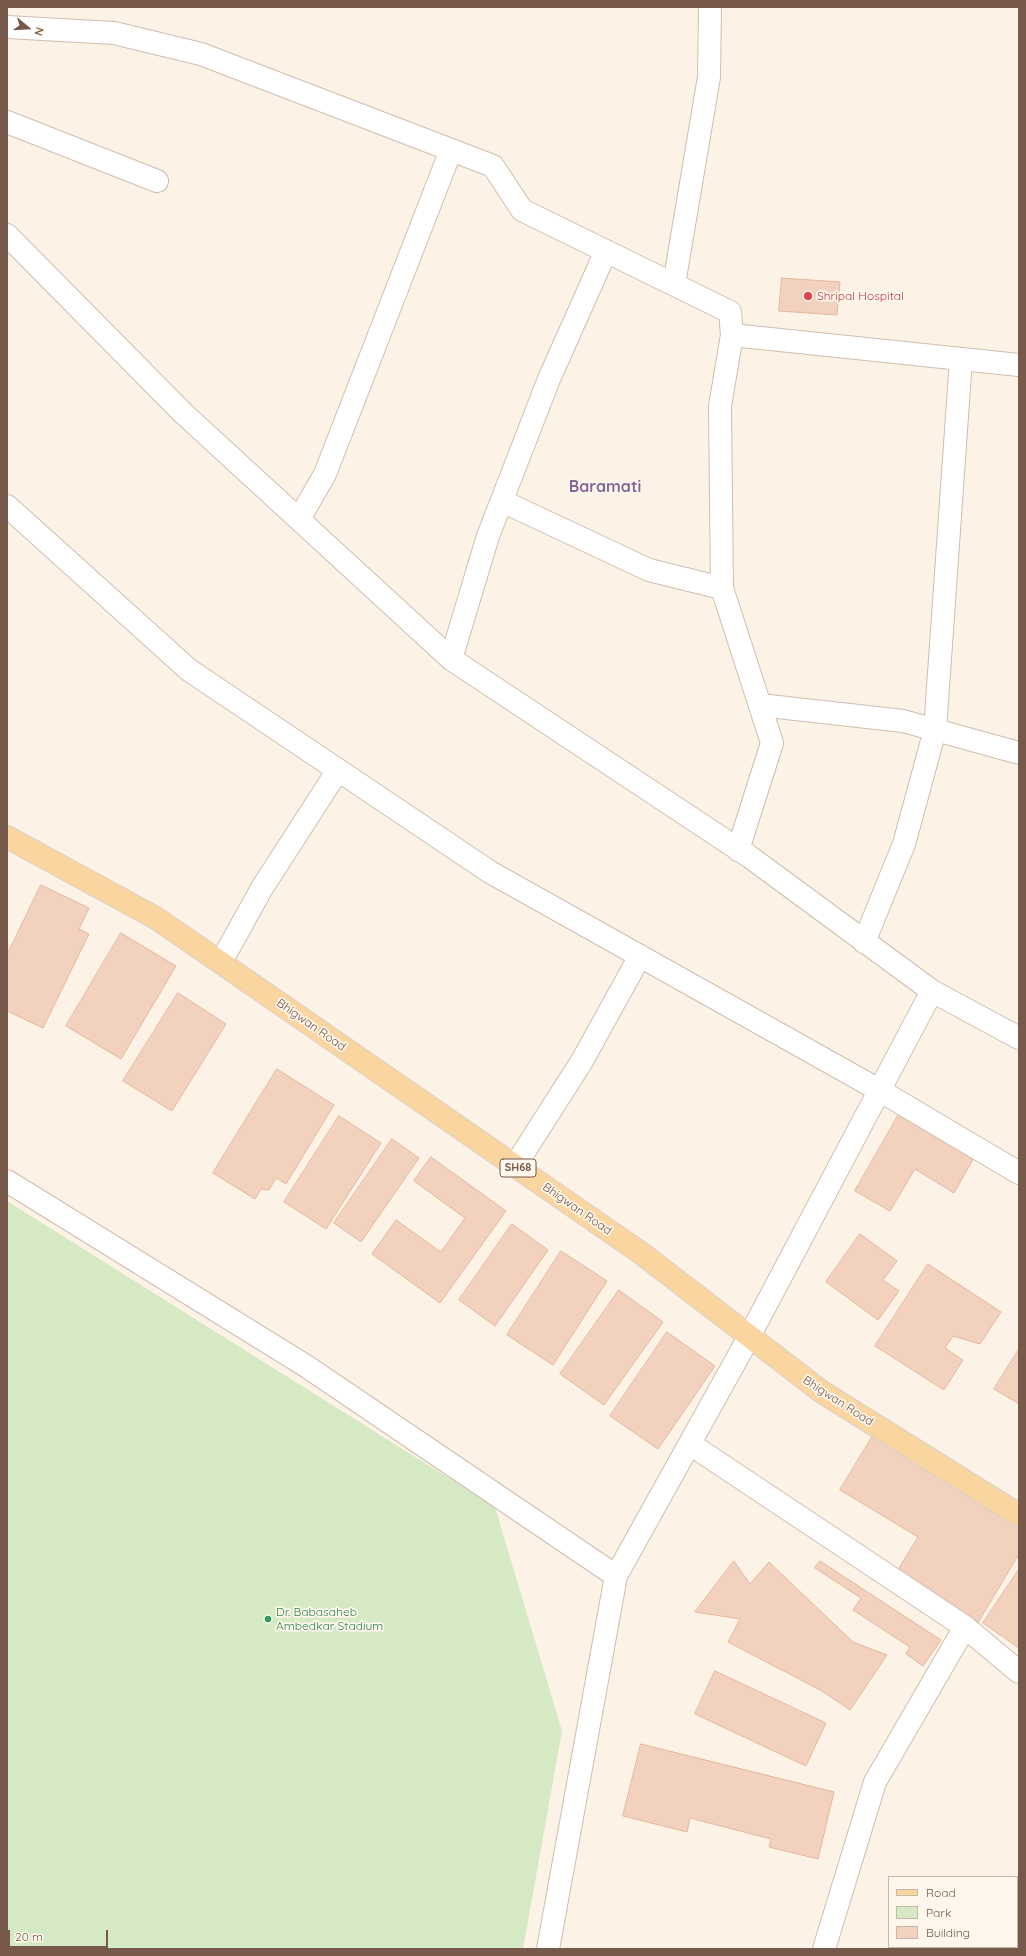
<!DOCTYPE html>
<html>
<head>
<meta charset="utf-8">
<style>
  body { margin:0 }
  #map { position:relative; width:1026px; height:1956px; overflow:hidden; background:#fcf3e6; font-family:Quicksand,sans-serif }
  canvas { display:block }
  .frame { position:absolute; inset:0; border:8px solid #76594b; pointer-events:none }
  .legend { position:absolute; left:888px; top:1876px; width:130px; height:72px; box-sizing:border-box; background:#fff7ec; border:1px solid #c8b8ac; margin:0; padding:5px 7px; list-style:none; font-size:12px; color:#76594b }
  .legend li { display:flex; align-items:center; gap:8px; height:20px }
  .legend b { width:20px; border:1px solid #c8b8ac }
  .north { position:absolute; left:8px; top:8px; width:40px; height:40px; -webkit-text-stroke:3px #fff7ec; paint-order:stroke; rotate:108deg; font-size:11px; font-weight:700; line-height:16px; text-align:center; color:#76594b }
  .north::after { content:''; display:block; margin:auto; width:14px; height:18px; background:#76594b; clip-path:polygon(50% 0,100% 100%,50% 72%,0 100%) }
  .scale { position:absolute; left:8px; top:1930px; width:100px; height:18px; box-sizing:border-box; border:2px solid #76594b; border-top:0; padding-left:5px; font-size:12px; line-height:14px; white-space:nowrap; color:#76594b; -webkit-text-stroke:3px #fff7ec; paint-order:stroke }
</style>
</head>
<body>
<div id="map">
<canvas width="1026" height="1956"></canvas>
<div class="frame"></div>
<ul class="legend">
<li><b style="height:5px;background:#fad59f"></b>Road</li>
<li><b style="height:11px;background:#d5eac4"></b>Park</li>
<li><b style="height:11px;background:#f2d1be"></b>Building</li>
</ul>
<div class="north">N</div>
<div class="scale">20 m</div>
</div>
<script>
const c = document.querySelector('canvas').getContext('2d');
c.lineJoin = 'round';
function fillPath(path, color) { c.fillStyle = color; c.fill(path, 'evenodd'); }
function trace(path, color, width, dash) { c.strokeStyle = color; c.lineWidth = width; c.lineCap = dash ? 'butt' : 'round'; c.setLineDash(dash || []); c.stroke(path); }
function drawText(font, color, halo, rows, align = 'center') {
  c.font = font + ' Quicksand,sans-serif'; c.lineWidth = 3.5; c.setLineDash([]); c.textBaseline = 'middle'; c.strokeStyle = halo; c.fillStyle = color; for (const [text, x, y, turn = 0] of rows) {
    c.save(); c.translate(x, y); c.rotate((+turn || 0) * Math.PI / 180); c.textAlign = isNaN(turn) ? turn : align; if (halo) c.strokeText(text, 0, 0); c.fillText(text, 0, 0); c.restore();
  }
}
fillPath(new Path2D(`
  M 7,1201 L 495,1507 L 562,1731 L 523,1949 L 7,1949 Z`), '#d5eac4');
const building = new Path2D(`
  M 782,278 L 840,282 L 837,315 L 779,311 Z
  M 41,885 L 89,908 L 79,929 L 89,934 L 43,1028 L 7,1011 L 7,955 Z
  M 121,933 L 176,966 L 121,1059 L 66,1026 Z
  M 178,993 L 226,1024 L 172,1111 L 123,1081 Z
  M 277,1069 L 334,1105 L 286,1184 L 276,1178 L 269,1190 L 261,1189 L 255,1199 L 213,1173 Z
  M 899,1114 L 974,1158 L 954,1193 L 915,1169 L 890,1211 L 855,1191 Z
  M 339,1116 L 381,1143 L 326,1229 L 284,1202 Z
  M 392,1139 L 419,1158 L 361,1242 L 334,1223 Z
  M 431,1157 L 506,1211 L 440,1303 L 372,1254 L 396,1220 L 441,1252 L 465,1218 L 414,1181 Z
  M 512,1224 L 548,1250 L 495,1326 L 459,1300 Z
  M 860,1234 L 897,1261 L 883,1280 L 899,1291 L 878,1320 L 826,1282 Z
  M 561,1251 L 607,1281 L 553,1365 L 507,1335 Z
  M 928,1264 L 1001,1312 L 980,1344 L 953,1336 L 945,1348 L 963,1360 L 944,1390 L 875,1346 Z
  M 619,1290 L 663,1322 L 604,1405 L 560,1374 Z
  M 667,1332 L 715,1366 L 658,1449 L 610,1416 Z
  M 1019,1349 L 1019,1404 L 994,1389 Z
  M 872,1437 L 1019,1525 L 1019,1554 L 976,1626 L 894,1576 L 918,1537 L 840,1490 Z
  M 734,1561 L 750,1584 L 769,1562 L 853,1642 L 887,1655 L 850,1710 L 822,1691 L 728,1642 L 740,1619 L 695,1612 Z
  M 820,1561 L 941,1640 L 923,1666 L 906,1654 L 910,1647 L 853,1610 L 861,1598 L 815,1568 Z
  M 1019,1569 L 1019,1648 L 983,1623 Z
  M 715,1671 L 826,1723 L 806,1766 L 695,1714 Z
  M 641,1744 L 834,1792 L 818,1859 L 769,1847 L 771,1839 L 690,1818 L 687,1832 L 623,1816 Z`);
fillPath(building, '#f2d1be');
trace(building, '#e4b79e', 1);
const street = new Path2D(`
  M 7,27 L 114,33 L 201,54 L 493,166 L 522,210 L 730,312 L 732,335 L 720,406 L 722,588 L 772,743 L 738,850
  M 7,122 L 157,181
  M 7,235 L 183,413 L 451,659 L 750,857 L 932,991 L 1019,1038
  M 674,284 L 709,77 L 710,7
  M 732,335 L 1019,365
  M 502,501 L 649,570 L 722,588
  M 7,506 L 189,670 L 490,872 L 879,1090 L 1019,1173
  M 299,519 L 325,474 L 451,150
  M 451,659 L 488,536 L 549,379 L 606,251
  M 760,705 L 903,721 L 1019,753
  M 864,942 L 904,844 L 935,730 L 961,359
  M 221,962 L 262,888 L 338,770
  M 515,1166 L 582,1061 L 640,956
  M 7,1181 L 306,1366 L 616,1576
  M 690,1444 L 965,1627 L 1019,1672
  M 548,1949 L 616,1576 L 749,1337 L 932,991
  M 824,1949 L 875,1782 L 965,1627`);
const primary = new Path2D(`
  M 7,837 L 156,918 L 641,1253 L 822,1392 L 1019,1515`);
trace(street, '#d0bdaf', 24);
trace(primary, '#d9d1cd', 24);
trace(street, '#fff', 22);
trace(primary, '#fad59f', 22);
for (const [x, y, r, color] of [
  [808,296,5,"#e0444e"],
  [268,1619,4,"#2e9e5b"]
]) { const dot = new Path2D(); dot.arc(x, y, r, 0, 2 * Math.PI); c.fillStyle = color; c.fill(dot); trace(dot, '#fff7ec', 1.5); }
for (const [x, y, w] of [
  [518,1168,36]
]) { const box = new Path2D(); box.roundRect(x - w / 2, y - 9, w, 18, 3); c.fillStyle = '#fff7ec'; c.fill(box); trace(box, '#76594b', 1); }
drawText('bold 11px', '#76594b', null, [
  ["SH68",518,1168]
]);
drawText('12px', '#be3a42', '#fff7ec', [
  ["Shripal Hospital",817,296]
], 'left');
drawText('12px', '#76594b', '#fff7ec', [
  ["Bhigwan Road",311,1025,35],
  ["Bhigwan Road",577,1209,35],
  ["Bhigwan Road",838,1401,33]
]);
drawText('12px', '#27864d', '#fff7ec', [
  ["Dr. Babasaheb",276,1612],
  ["Ambedkar Stadium",276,1626]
], 'left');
drawText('bold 16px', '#866699', '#fff7ec', [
  ["Baramati",605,487]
]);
</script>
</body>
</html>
